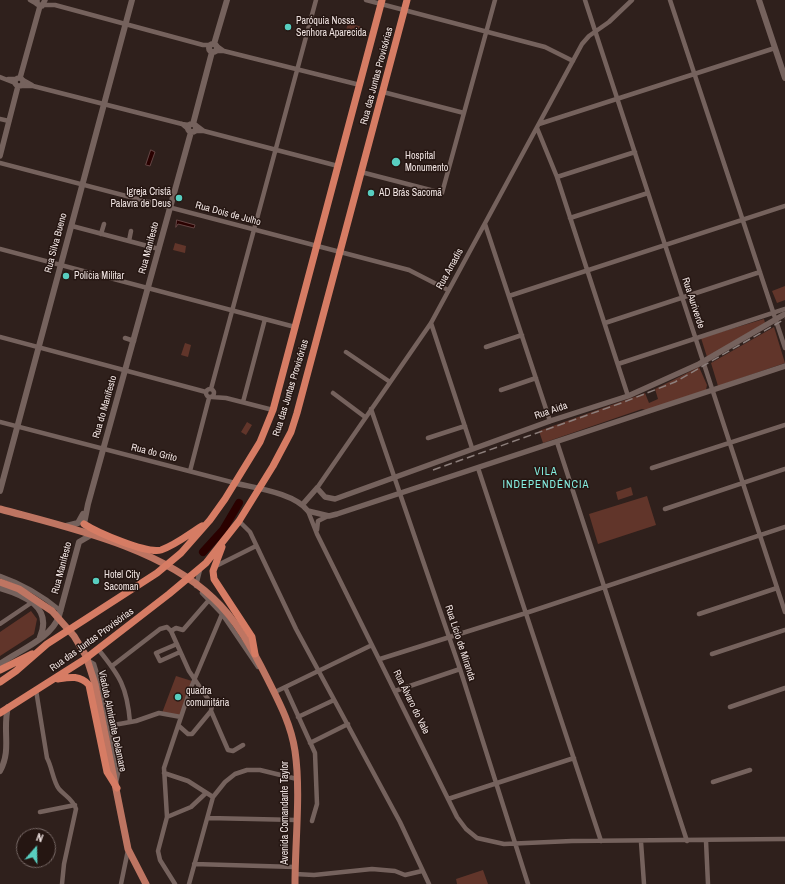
<!DOCTYPE html>
<html>
<head>
<meta charset="utf-8">
<style>
  body { margin:0 }
  #map { position:relative; width:785px; height:884px; overflow:hidden; background:#2f201c; font-family:"Archivo Narrow",sans-serif }
  canvas { display:block }
  .north { position:absolute; left:16px; top:828px; width:40px; height:40px; box-sizing:border-box; background:#251612; border:1px solid #766865; border-radius:50%; rotate:20deg; font-size:11px; font-weight:700; line-height:16px; text-align:center; color:#f0e4e2 }
  .north::after { content:''; display:block; margin:auto; width:14px; height:18px; background:#58cec0; clip-path:polygon(50% 0,100% 100%,50% 72%,0 100%) }
</style>
</head>
<body>
<div id="map">
<canvas width="785" height="884"></canvas>
<div class="north">N</div>
</div>
<script>
const c = document.querySelector('canvas').getContext('2d');
c.lineJoin = 'round';
function fillPath(path, color) { c.fillStyle = color; c.fill(path, 'evenodd'); }
function trace(path, color, width, dash) { c.strokeStyle = color; c.lineWidth = width; c.lineCap = dash ? 'butt' : 'round'; c.setLineDash(dash || []); c.stroke(path); }
function drawText(font, color, halo, rows, align = 'center') {
  c.font = font + ' "Archivo Narrow",sans-serif'; c.lineWidth = 3; c.setLineDash([]); c.textBaseline = 'middle'; c.strokeStyle = halo; c.fillStyle = color; for (const [text, x, y, turn = 0] of rows) {
    c.save(); c.translate(x, y); c.rotate((+turn || 0) * Math.PI / 180); c.textAlign = isNaN(turn) ? turn : align; if (halo) c.strokeText(text, 0, 0); c.fillText(text, 0, 0); c.restore();
  }
}
fillPath(new Path2D(`
  M 348,23 L 362,27 L 360,34 L 346,30 Z
  M 175,243 L 186,246 L 185,253 L 173,250 Z
  M 785,286 L 785,300 L 777,303 L 772,291 Z
  M 764,319 L 765,323 L 707,357 L 701,338 Z
  M 774,327 L 785,363 L 718,386 L 711,363 Z
  M 185,343 L 191,345 L 188,357 L 181,355 Z
  M 699,367 L 707,385 L 706,390 L 646,410 L 642,409 L 543,443 L 539,431 L 645,393 L 649,403 L 658,399 L 655,389 Z
  M 247,422 L 252,425 L 246,435 L 241,432 Z
  M 631,487 L 633,495 L 618,500 L 616,492 Z
  M 647,496 L 656,525 L 598,544 L 589,514 Z
  M 31,611 L 37,619 L 34,634 L 0,656 L 0,632 Z
  M 176,676 L 192,681 L 181,717 L 162,713 Z
  M 483,870 L 488,884 L 457,884 L 456,879 Z`), '#61352a');
const water = new Path2D(`
  M 151,150 L 155,152 L 150,166 L 146,165 Z
  M 177,220 L 195,225 L 194,228 L 178,224 L 176,227 Z`);
fillPath(water, '#2a0100');
trace(water, '#654544', 1);
trace(new Path2D(`
  M 203,552 L 223,530 L 239,503`), '#2a0100', 8);
trace(new Path2D(`
  M 30,0 L 37,4
  M 366,0 L 545,47 L 573,61
  M 585,0 L 785,612
  M 670,0 L 785,348
  M 44,5 L 55,5 L 203,45 L 210,45
  M 217,46 L 224,51
  M 216,51 L 224,51 L 360,85
  M 0,77 L 15,83
  M 8,79 L 16,79
  M 23,80 L 32,85
  M 21,86 L 33,86 L 182,124 L 189,125
  M 383,92 L 464,113
  M 0,119 L 9,121
  M 182,124 L 188,129
  M 539,124 L 775,48
  M 196,125 L 204,131
  M 537,128 L 557,177 L 628,396
  M 195,131 L 204,131 L 338,166
  M 0,163 L 409,270 L 448,290
  M 361,172 L 442,193 L 495,0
  M 557,177 L 635,152
  M 570,218 L 648,193
  M 485,224 L 550,421
  M 72,226 L 159,249
  M 101,234 L 104,224
  M 129,241 L 131,231
  M 0,249 L 295,327
  M 509,296 L 785,206
  M 431,323 L 472,448
  M 605,323 L 760,272
  M 0,337 L 206,392
  M 125,338 L 134,341
  M 486,347 L 522,335
  M 346,352 L 390,382
  M 618,364 L 785,309
  M206 393a4 4 0 1 1 8 0a4 4 0 1 1-8 0Z
  M 211,389 L 316,0
  M 501,390 L 536,378
  M 333,393 L 365,417
  M 212,397 L 226,398 L 273,410
  M 243,402 L 265,319
  M 371,409 L 460,669 L 528,884
  M 0,422 L 235,483
  M 428,438 L 465,426
  M 557,442 L 687,841
  M 478,468 L 601,841
  M 652,468 L 785,425
  M 190,471 L 209,398
  M 317,488 L 431,323 L 582,44 L 589,36 L 609,22 L 632,0
  M 665,509 L 785,469
  M 308,511 L 317,534 L 457,817 L 466,829 L 477,838 L 504,844 L 572,841 L 785,839
  M 239,521 L 250,532 L 296,629 L 400,822 L 429,884
  M 317,530 L 318,521 L 328,516
  M 214,567 L 256,546
  M 0,576 C 23,584 42,595 61,611
  M 196,586 L 200,570
  M 202,593 L 222,614 L 258,667
  M 699,614 L 777,588
  M 0,624 L 31,603
  M 177,644 L 156,653 L 160,661 L 180,652
  M 98,649 C 120,676 127,687 130,722
  M 712,654 L 785,630
  M 380,659 L 526,613 L 785,527
  M 87,660 L 94,664 L 101,687 L 118,773 L 116,783
  M 112,666 L 160,629 L 167,627 L 171,631
  M 285,687 L 315,753 L 317,804 L 312,821
  M 36,690 L 47,758 C 52,767 53,781 59,789 C 65,796 73,799 76,809 L 64,864 L 62,884
  M 395,691 L 460,669
  M 275,692 L 372,645
  M 730,707 L 785,688
  M 211,711 L 228,750 L 233,751 L 243,745
  M 298,717 L 334,700
  M 108,726 L 136,721 L 159,713 L 181,717
  M 179,726 L 188,734 L 192,734 L 211,711 L 212,705 L 189,671 L 171,631 L 176,628 L 183,630 L 209,600
  M 310,743 L 348,724
  M 164,773 L 188,781 L 213,797
  M 713,782 L 750,770
  M 448,799 L 574,758
  M 40,812 L 75,805
  M 167,817 L 191,807 L 206,793
  M 208,818 L 297,820
  M 706,841 L 708,884
  M 641,842 L 644,884
  M 194,864 L 295,867
  M 295,874 L 314,875 L 372,869 L 395,871 L 405,875 L 422,871
  M 121,884 L 128,850
  M 175,884 L 160,860 L 158,851 L 167,817 L 164,768 L 190,690 L 222,614
  M 189,884 L 213,797 L 225,782 L 235,774 L 247,770 L 260,770 L 297,779`), '#75625d', 4.5);
trace(new Path2D(`
  M 37,0 L 37,4 L 42,6 L 45,0
  M15 82a4 4 0 1 1 8 0a4 4 0 1 1-8 0Z
  M 20,78 L 40,6
  M 0,156 L 18,86
  M 235,483 C 255,488 295,493 308,511 L 329,516 L 337,514 L 785,366
  M 303,504 L 317,488 L 325,497 L 335,499 L 550,421 L 628,396 L 699,364 L 785,314`), '#75625d', 5.5);
trace(new Path2D(`
  M 759,0 L 785,78
  M209 48a4 4 0 1 1 8 0a4 4 0 1 1-8 0Z
  M 214,44 L 227,0
  M188 128a4 4 0 1 1 8 0a4 4 0 1 1-8 0Z
  M 193,124 L 212,52
  M 0,491 L 132,0
  M 66,526 L 78,523 L 83,514
  M 0,588 C 24,595 53,607 40,637
  M 0,664 C 19,650 51,639 59,616 L 79,542 L 91,535 L 84,524 L 88,504 L 191,132
  M 0,771 C 12,750 2,730 8,707`), '#75625d', 6);
trace(new Path2D(`
  M 0,509 C 70,528 159,547 213,598 C 236,619 253,650 267,678 C 279,702 291,724 295,751 C 301,792 295,842 295,884
  M 0,582 L 19,589 L 52,611 L 74,636 L 86,656 L 95,684 L 128,849 L 146,884`), '#be7562', 7);
trace(new Path2D(`
  M 84,524 C 98,533 147,554 161,550 C 176,545 189,534 202,526
  M 222,547 L 213,571 L 214,579 L 252,637 L 255,654
  M 0,670 L 32,654
  M 58,679 C 70,677 80,675 89,685 L 107,772 L 117,788
  M 0,682 L 16,671 L 47,644 L 157,573 L 181,553 L 210,520 L 225,499 L 260,442 L 273,410 L 382,0
  M 0,713 L 85,659 L 169,594 L 206,563 L 239,521 L 273,466 L 291,432 L 297,413 L 407,0`), '#d67c64', 7);
trace(new Path2D(`
  M 433,470 L 624,402 L 675,382 L 785,319`), '#8d7f7c', 1.5, [8, 4]);
for (const [x, y, r, color] of [
  [288,27,4,"#58cec0"],
  [396,162,5,"#58cec0"],
  [371,193,4,"#58cec0"],
  [179,198,4,"#58cec0"],
  [66,276,4,"#58cec0"],
  [96,581,4,"#58cec0"],
  [178,697,4,"#58cec0"]
]) { const dot = new Path2D(); dot.arc(x, y, r, 0, 2 * Math.PI); c.fillStyle = color; c.fill(dot); trace(dot, '#251612', 1.5); }
drawText('10px', '#f0e4e2', '#251612', [
  ["Paróquia Nossa",296,21],
  ["Senhora Aparecida",296,33],
  ["Hospital",405,156],
  ["Monumento",405,168],
  ["Igreja Cristã",171,192,"right"],
  ["Palavra de Deus",171,204,"right"],
  ["AD Brás Sacomã",379,193],
  ["Polícia Militar",74,276],
  ["Hotel City",104,575],
  ["Sacoman",104,587],
  ["quadra",186,691],
  ["comunitária",186,703]
], 'left');
drawText('10px', '#f0e4e2', '#251612', [
  ["Rua das Juntas Provisórias",377,76,-75],
  ["Rua Dois de Julho",228,214,15],
  ["Rua Silva Bueno",56,243,-75],
  ["Rua Manifesto",149,248,-75],
  ["Rua Amadis",450,269,-61],
  ["Rua Auriverde",693,303,72],
  ["Rua das Juntas Provisórias",291,388,-73],
  ["Rua do Manifesto",105,407,-74],
  ["Rua Aida",551,411,-19],
  ["Rua do Grito",154,453,14],
  ["Rua Manifesto",62,568,-75],
  ["Rua das Juntas Provisórias",92,640,-36],
  ["Rua Lício de Miranda",460,643,72],
  ["Rua Álvaro do Vale",411,702,64],
  ["Viaduto Almirante Delamare",112,721,78],
  ["Avenida Comandante Taylor",285,813,-90]
]);
c.letterSpacing = '1px';
drawText('11px', '#84ecdf', '#251612', [
  ["VILA",546,472],
  ["INDEPENDÊNCIA",546,485]
]);
c.letterSpacing = '0px';
</script>
</body>
</html>
